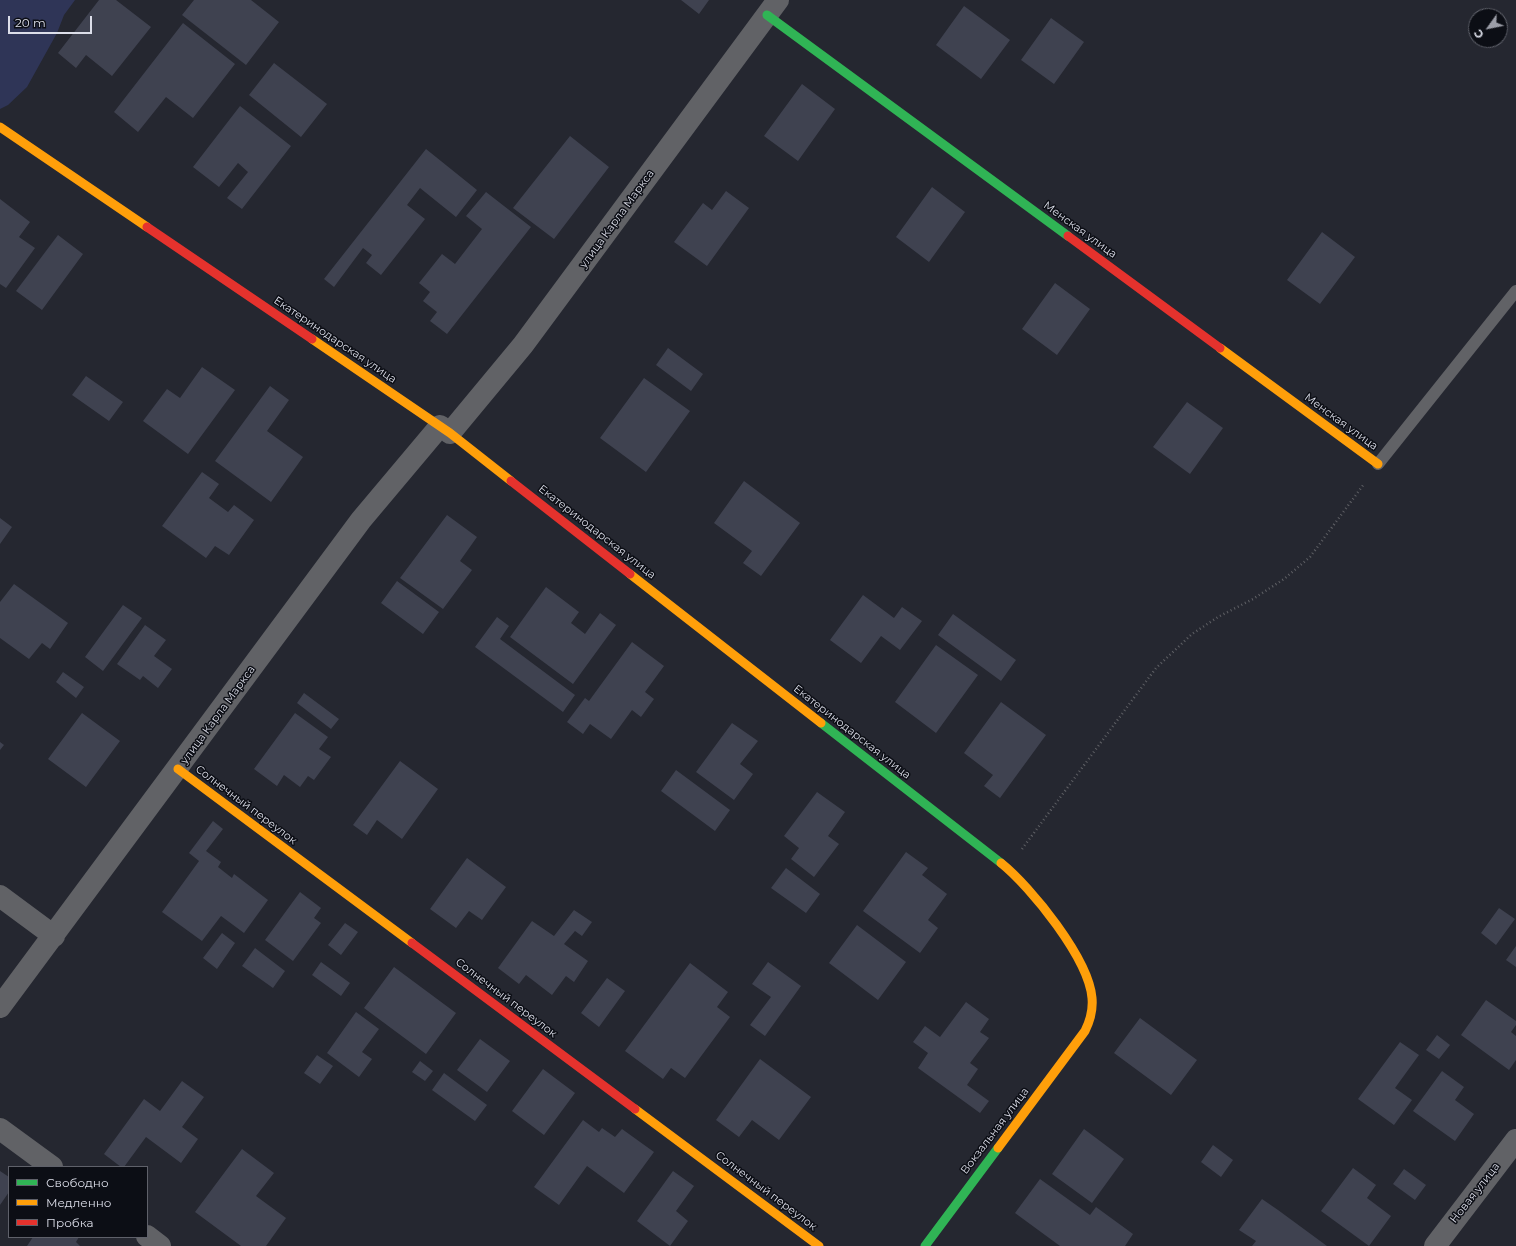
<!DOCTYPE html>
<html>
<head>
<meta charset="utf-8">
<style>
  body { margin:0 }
  #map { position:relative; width:1516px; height:1246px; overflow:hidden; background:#252730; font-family:Montserrat,sans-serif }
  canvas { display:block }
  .legend { position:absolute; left:8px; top:1166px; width:140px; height:72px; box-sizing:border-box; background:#0c0e15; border:1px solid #5f616a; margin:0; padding:5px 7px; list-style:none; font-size:12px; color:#dcdee9 }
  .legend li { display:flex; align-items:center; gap:8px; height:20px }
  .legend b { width:20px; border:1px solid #5f616a }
  .north { position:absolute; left:1468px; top:8px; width:40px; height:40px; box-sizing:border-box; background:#0c0e15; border:1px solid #5f616a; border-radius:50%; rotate:237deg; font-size:11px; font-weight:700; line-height:16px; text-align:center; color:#dcdee9 }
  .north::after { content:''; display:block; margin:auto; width:14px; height:18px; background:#9c9ea8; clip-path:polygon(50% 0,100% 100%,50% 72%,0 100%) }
  .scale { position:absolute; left:8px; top:16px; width:84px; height:18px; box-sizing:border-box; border:2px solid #dcdee9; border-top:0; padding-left:5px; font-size:12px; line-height:14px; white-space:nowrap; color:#dcdee9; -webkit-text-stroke:3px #0c0e15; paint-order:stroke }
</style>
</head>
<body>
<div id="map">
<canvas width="1516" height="1246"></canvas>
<ul class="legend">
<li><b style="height:5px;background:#30b455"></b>Свободно</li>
<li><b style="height:5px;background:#ff9f0a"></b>Медленно</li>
<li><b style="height:5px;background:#e5322d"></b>Пробка</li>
</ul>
<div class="north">С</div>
<div class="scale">20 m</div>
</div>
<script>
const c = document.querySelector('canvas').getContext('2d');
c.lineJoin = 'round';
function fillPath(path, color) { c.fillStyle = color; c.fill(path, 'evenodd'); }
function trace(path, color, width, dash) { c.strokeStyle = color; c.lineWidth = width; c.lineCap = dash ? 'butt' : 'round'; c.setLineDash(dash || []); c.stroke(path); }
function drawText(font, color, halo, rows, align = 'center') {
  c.font = font + ' Montserrat,sans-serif'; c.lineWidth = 3; c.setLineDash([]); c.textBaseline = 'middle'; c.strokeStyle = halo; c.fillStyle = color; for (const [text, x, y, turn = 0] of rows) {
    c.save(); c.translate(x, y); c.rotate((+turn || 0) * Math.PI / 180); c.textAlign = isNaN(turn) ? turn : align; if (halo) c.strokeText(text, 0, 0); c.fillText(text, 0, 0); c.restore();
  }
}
fillPath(new Path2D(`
  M 0,0 L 75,0 L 64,15 L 57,33 L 27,87 L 8,105 L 0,109 Z`), '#2f3557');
fillPath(new Path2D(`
  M 99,0 L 116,0 L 151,27 L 112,76 L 86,55 L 76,68 L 58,53 Z
  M 194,0 L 251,0 L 279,22 L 246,65 L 182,15 Z
  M 681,0 L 709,0 L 699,14 Z
  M 964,6 L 1010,40 L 981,79 L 936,45 Z
  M 1051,18 L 1084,42 L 1054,84 L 1021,60 Z
  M 183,23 L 235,64 L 193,118 L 166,97 L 138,132 L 114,112 Z
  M 274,63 L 327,104 L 301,137 L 249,95 Z
  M 802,84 L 835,109 L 798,161 L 764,136 Z
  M 240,106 L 291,146 L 242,209 L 227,198 L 248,172 L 238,163 L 219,187 L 193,167 Z
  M 570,136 L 609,167 L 554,239 L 513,208 Z
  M 426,149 L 477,190 L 456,217 L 420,188 L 407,205 L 425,219 L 381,275 L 366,263 L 372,255 L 363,248 L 334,287 L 324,279 Z
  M 932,187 L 965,212 L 929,262 L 896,237 Z
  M 726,191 L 749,208 L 707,266 L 674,242 L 703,203 L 712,210 Z
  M 486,192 L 531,227 L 447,334 L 430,321 L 437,312 L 423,301 L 430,292 L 419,283 L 442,254 L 455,264 L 482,229 L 466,216 Z
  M 0,199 L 30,222 L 19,237 L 35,248 L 6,288 L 0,284 Z
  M 1322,232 L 1355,257 L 1320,304 L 1287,280 Z
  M 58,235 L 83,254 L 42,310 L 16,291 Z
  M 1055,283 L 1090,309 L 1057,355 L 1022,329 Z
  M 668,348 L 703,374 L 691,391 L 656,365 Z
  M 202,367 L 235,390 L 188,454 L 143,421 L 167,389 L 180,398 Z
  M 86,376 L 123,402 L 109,421 L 72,395 Z
  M 644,378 L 690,411 L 646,472 L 600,438 Z
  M 270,386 L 289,400 L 267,431 L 303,457 L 271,502 L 215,461 Z
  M 1187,402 L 1223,428 L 1190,474 L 1153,447 Z
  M 202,472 L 219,484 L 209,498 L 228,512 L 234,505 L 254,520 L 229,555 L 215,546 L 206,558 L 162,526 Z
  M 744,481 L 800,523 L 761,576 L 743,563 L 752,551 L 714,523 Z
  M 447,515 L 477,537 L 460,561 L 472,570 L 443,609 L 400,578 Z
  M 0,518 L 12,527 L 0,544 Z
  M 397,581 L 439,612 L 423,634 L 381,603 Z
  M 14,584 L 68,623 L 50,649 L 42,643 L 29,659 L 0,638 L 0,602 Z
  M 546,587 L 579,612 L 571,623 L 585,634 L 600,613 L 616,625 L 573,684 L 510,637 Z
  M 863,595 L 894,618 L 902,607 L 922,621 L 900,650 L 881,636 L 861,663 L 830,640 Z
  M 123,605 L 142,618 L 103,671 L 85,657 Z
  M 953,614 L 1016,660 L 1001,681 L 938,635 Z
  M 497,617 L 509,626 L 500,639 L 575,695 L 563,712 L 475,647 Z
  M 145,625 L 166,640 L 154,656 L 172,669 L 158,688 L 143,676 L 140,680 L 117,664 Z
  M 632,642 L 664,666 L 645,692 L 654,699 L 641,717 L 632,710 L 611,739 L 590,724 L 583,734 L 567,722 L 585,698 L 589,701 Z
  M 936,645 L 978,675 L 936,733 L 895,702 Z
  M 63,672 L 84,687 L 76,698 L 56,682 Z
  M 304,693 L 339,719 L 331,729 L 297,703 Z
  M 1001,702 L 1046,735 L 1000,798 L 984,786 L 993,775 L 964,753 Z
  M 82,713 L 120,741 L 86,787 L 48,759 Z
  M 295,713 L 328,737 L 319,749 L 331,757 L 314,780 L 308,776 L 300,787 L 284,775 L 277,786 L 254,769 Z
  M 732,723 L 758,741 L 740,764 L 753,774 L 734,800 L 696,772 Z
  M 0,742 L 4,745 L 0,750 Z
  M 400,761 L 438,789 L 402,839 L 377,820 L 367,835 L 353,825 Z
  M 676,770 L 730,810 L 715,831 L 661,791 Z
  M 817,792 L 845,812 L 828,836 L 839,844 L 814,877 L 791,859 L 799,848 L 784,836 Z
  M 213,821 L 223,829 L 206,851 L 221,862 L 218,867 L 232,878 L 234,874 L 268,900 L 244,933 L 221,916 L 202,941 L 162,912 L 199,861 L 189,853 Z
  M 906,852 L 928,868 L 922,875 L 947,894 L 928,920 L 938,928 L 920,953 L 863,911 Z
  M 467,858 L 506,887 L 482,920 L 469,911 L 456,928 L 430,909 Z
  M 786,868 L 820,894 L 806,913 L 771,888 Z
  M 300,892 L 321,908 L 314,918 L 321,923 L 293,961 L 265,940 Z
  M 1499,908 L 1515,919 L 1496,945 L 1481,933 Z
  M 574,910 L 592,922 L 582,936 L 575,931 L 564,944 L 588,961 L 574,982 L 566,976 L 552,995 L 526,975 L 519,984 L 498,968 L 532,921 L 554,936 Z
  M 345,923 L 358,932 L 341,955 L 328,945 Z
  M 857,925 L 906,962 L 878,1000 L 829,963 Z
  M 222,933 L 235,943 L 217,969 L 203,958 Z
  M 1516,946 L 1516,967 L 1506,960 Z
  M 255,948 L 285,971 L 273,988 L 242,966 Z
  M 321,962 L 350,983 L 341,996 L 312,975 Z
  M 768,962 L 801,986 L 765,1036 L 750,1025 L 771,997 L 752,984 Z
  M 690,963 L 728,992 L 717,1007 L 730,1017 L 685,1078 L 671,1068 L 663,1079 L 625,1051 Z
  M 394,967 L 456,1013 L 426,1054 L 364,1008 Z
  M 607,978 L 625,991 L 599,1027 L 581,1013 Z
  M 1486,1000 L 1516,1021 L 1516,1025 L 1511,1032 L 1516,1036 L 1516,1060 L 1509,1070 L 1461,1035 Z
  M 966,1002 L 989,1019 L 980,1032 L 989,1038 L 970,1063 L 978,1069 L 967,1085 L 989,1101 L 980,1113 L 918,1068 L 928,1053 L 913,1042 L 925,1026 L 940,1037 Z
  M 356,1012 L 379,1029 L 362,1052 L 372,1059 L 359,1077 L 327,1053 Z
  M 1140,1018 L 1197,1060 L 1171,1095 L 1114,1053 Z
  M 1437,1035 L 1450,1045 L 1439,1059 L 1426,1050 Z
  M 480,1039 L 510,1061 L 487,1092 L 457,1070 Z
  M 1400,1042 L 1419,1055 L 1395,1088 L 1412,1100 L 1394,1125 L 1358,1099 Z
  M 317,1055 L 333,1066 L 320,1084 L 304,1073 Z
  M 760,1059 L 811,1097 L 779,1140 L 752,1120 L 739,1137 L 716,1120 Z
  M 420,1061 L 433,1071 L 425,1081 L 412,1072 Z
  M 543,1069 L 575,1093 L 544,1135 L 512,1111 Z
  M 1442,1071 L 1464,1087 L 1455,1100 L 1474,1114 L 1455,1141 L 1413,1111 Z
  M 444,1073 L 487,1105 L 475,1121 L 432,1090 Z
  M 182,1081 L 204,1097 L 182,1127 L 198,1139 L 181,1163 L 146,1137 L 124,1167 L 121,1167 L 104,1154 L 144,1099 L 160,1111 Z
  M 583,1120 L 599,1132 L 602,1128 L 615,1137 L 622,1129 L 654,1152 L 624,1193 L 587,1166 L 559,1205 L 534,1187 Z
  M 1084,1129 L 1124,1159 L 1092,1203 L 1052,1174 Z
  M 1213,1145 L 1233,1160 L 1221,1177 L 1201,1162 Z
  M 242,1149 L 274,1173 L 256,1196 L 286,1218 L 266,1246 L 241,1246 L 195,1212 Z
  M 1353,1168 L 1376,1185 L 1367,1198 L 1391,1216 L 1369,1246 L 1321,1211 Z
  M 1404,1169 L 1426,1185 L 1415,1200 L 1393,1184 Z
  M 0,1171 L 9,1177 L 9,1192 L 0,1205 Z
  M 673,1171 L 694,1186 L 676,1211 L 688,1221 L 670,1246 L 637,1221 Z
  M 1040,1179 L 1090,1215 L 1096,1207 L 1133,1234 L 1125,1246 L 1060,1246 L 1015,1213 Z
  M 1262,1199 L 1278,1210 L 1327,1246 L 1252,1246 L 1256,1241 L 1239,1230 Z
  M 33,1237 L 79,1237 L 76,1242 L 80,1246 L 27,1246 Z`), '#3f4250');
trace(new Path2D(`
  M 1022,849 L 1156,668 L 1192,634 L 1218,617 L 1253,599 L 1284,579 L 1310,557 L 1364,484`), '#5f6065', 2.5, [1, 3]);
trace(new Path2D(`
  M 1378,464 L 1516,291`), '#616266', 12);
trace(new Path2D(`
  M 450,433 L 523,345 L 778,0
  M 0,896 L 54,936
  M 0,1007 L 361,520 L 440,426
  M 0,1129 L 52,1167
  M 147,1236 L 160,1246
  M 1435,1246 L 1516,1140`), '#616266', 22);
trace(new Path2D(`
  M 767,15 L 1068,236
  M 821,723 L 1001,863
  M 925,1246 L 998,1148`), '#30b455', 9);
trace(new Path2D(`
  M 0,127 L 147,227
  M 312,339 L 450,433 L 511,481
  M 1220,348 L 1378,464
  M 630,574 L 821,723
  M 178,769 L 412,943
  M 635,1109 L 819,1246
  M 998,1148 L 1085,1031 C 1090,1021 1093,1009 1092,998 C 1089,959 1031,887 1001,863`), '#ff9f0a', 9);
trace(new Path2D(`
  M 147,227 L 312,339
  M 1068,236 L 1220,348
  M 511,481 L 630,574
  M 412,943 L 635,1109`), '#e5322d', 9);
drawText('11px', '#dcdee9', '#0c0e15', [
  ["улица Карла Маркса",617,219,-54],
  ["Менская улица",1080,230,36],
  ["Екатеринодарская улица",335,340,34],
  ["Менская улица",1341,422,36],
  ["Екатеринодарская улица",597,532,38],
  ["улица Карла Маркса",218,715,-54],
  ["Екатеринодарская улица",852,732,38],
  ["Солнечный переулок",246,805,37],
  ["Солнечный переулок",506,998,37],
  ["Вокзальная улица",995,1131,-53],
  ["Солнечный переулок",766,1191,37],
  ["Новая улица",1475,1193,-52]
]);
</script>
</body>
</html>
